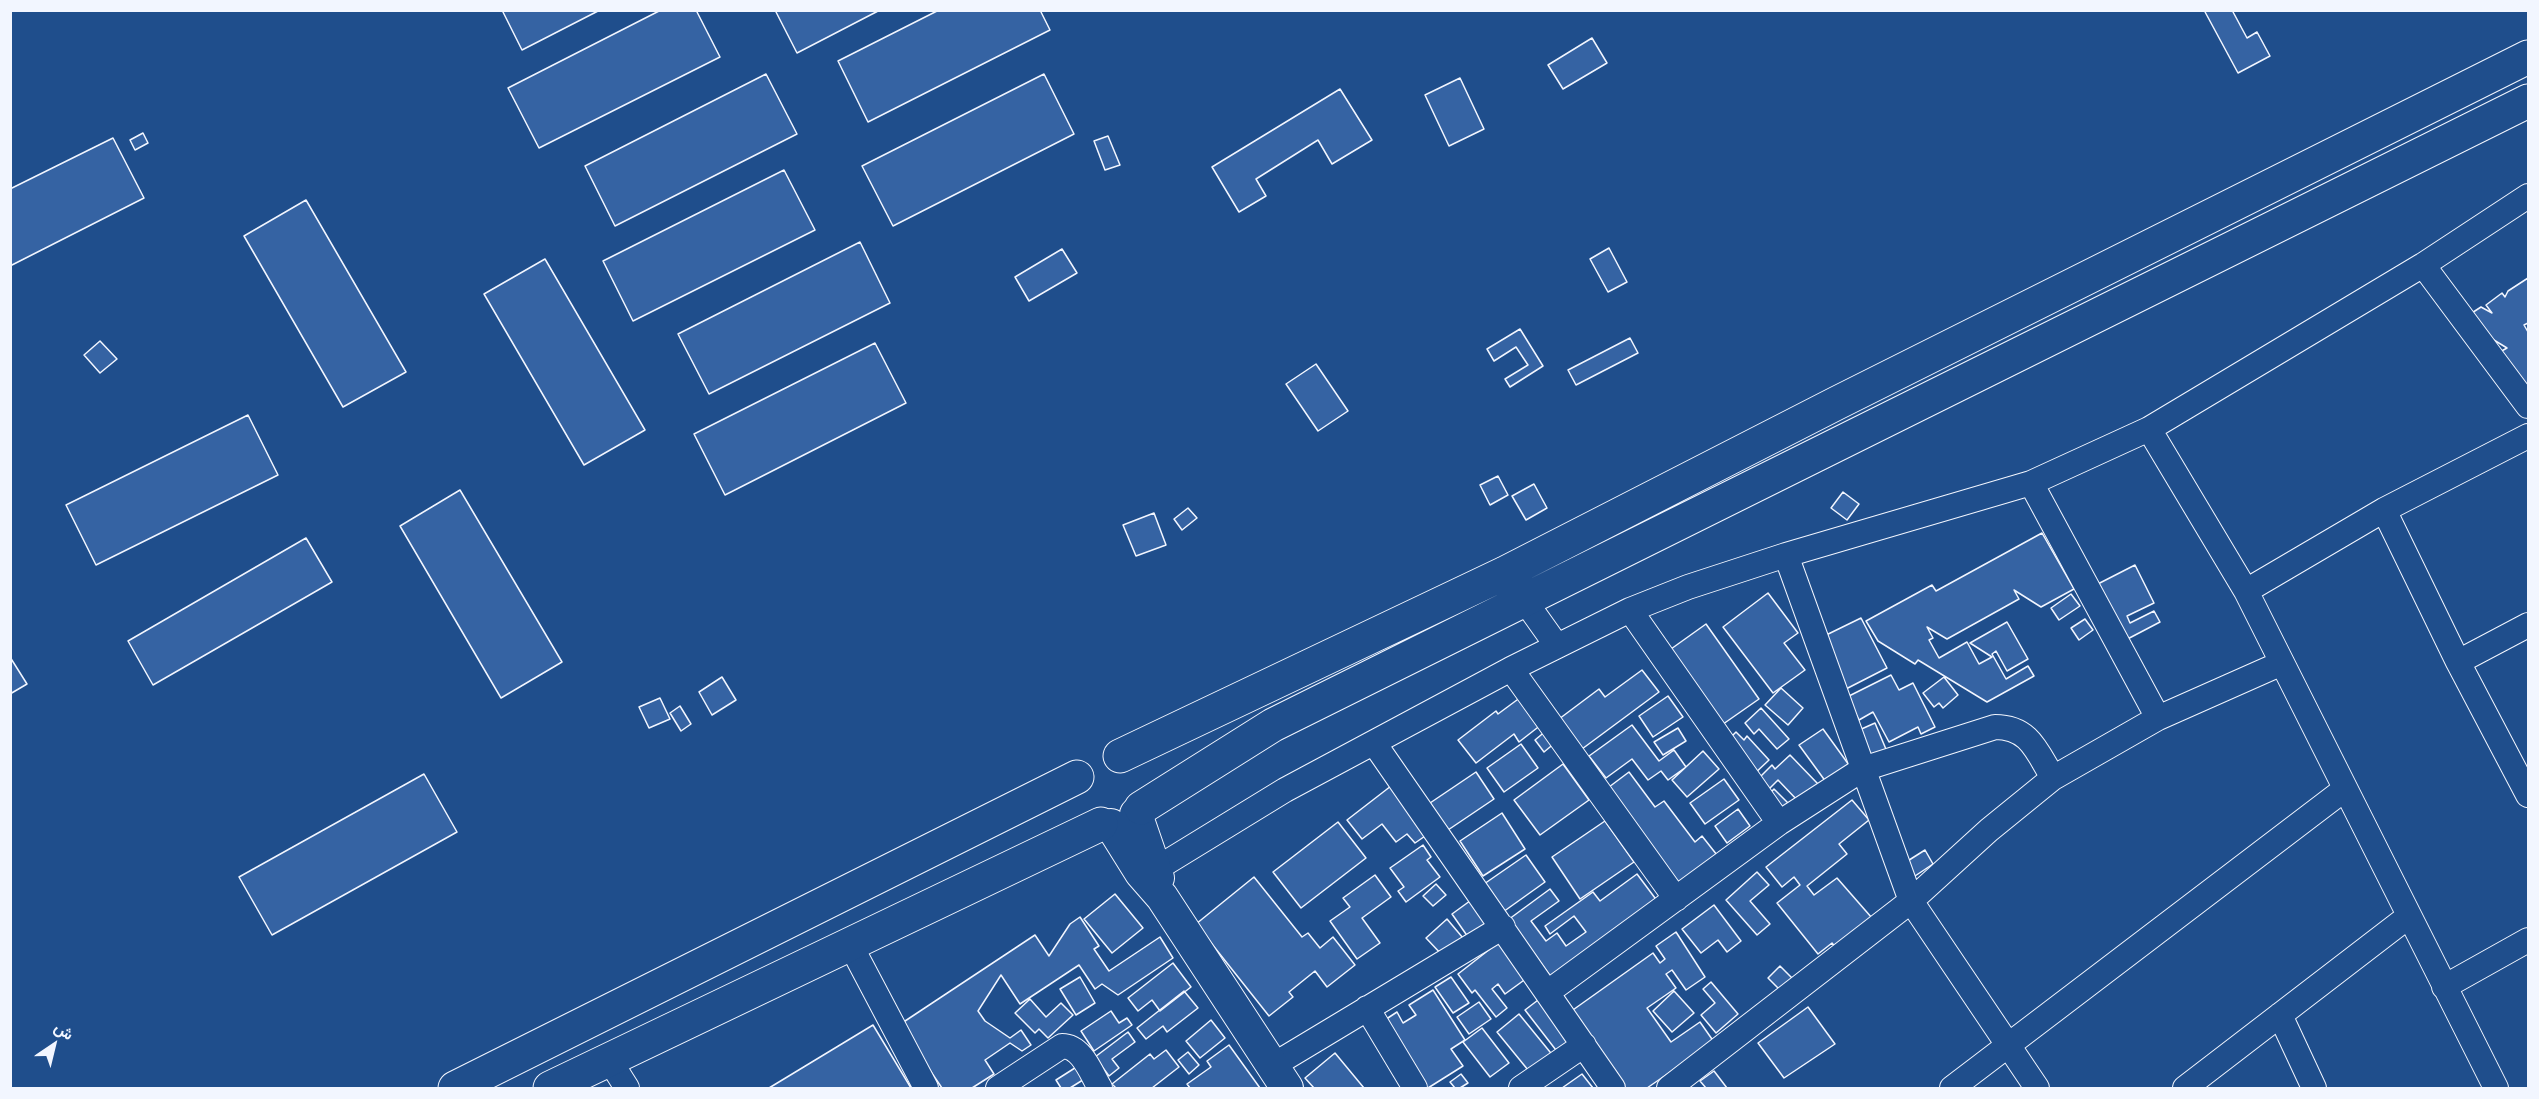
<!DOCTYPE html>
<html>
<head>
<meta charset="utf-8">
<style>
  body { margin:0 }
  #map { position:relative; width:2539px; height:1099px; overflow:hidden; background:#1f4e8c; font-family:"Noto Serif",Vazirmatn,serif }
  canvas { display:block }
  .frame { position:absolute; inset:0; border:12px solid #f2f6ff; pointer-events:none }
  .north { position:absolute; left:24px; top:1015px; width:60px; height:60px; -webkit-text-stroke:4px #1f4e8c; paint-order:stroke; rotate:35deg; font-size:16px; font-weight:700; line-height:24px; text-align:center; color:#f2f6ff }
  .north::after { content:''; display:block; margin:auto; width:21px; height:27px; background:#f2f6ff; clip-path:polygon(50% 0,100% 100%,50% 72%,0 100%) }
</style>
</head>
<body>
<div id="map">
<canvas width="2539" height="1099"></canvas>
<div class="frame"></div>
<div class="north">ش</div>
</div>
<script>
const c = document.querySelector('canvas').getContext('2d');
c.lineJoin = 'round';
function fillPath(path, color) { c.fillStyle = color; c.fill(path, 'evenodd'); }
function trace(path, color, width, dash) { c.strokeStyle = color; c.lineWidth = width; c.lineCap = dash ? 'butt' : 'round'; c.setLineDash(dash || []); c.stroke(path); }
const building = new Path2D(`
  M 502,10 L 600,10 L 522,50 Z
  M 661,10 L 696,10 L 720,57 L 539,148 L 508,88 Z
  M 775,10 L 880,10 L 797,53 Z
  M 939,10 L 1040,10 L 1050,30 L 868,122 L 838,61 Z
  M 2204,10 L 2232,10 L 2247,38 L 2257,32 L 2270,56 L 2238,73 Z
  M 1592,38 L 1607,63 L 1563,89 L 1548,65 Z
  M 766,74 L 797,134 L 615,226 L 585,166 Z
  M 1044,74 L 1074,134 L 893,226 L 862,166 Z
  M 1460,78 L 1484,129 L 1449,146 L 1425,95 Z
  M 1340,89 L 1372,140 L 1332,164 L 1318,140 L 1256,179 L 1266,196 L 1239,212 L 1212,167 Z
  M 143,133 L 148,143 L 135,150 L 130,140 Z
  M 1108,136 L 1120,165 L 1105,170 L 1094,141 Z
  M 113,138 L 144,198 L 10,266 L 10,189 Z
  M 784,170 L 815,230 L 633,321 L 603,261 Z
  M 306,200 L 406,372 L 343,407 L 244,236 Z
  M 860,242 L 890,303 L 709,394 L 678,334 Z
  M 1609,248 L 1627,282 L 1608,292 L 1590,259 Z
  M 1062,249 L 1077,273 L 1029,301 L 1015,277 Z
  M 545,259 L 645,430 L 584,465 L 484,294 Z
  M 2528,278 L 2528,323 L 2524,325 L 2528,332 L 2528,389 L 2498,353 L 2507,348 L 2461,320 L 2481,307 L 2492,313 L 2486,305 L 2502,293 L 2505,297 L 2508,291 Z
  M 1520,329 L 1543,366 L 1510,387 L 1505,379 L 1528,365 L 1516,347 L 1494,361 L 1487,349 Z
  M 1630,338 L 1638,353 L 1576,385 L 1568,370 Z
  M 100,341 L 117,359 L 100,373 L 84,355 Z
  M 875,343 L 906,403 L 725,495 L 694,434 Z
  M 1316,364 L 1348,411 L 1318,431 L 1286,384 Z
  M 248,415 L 278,475 L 96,565 L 66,505 Z
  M 1498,476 L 1508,495 L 1490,505 L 1480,485 Z
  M 1534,484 L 1547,508 L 1526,520 L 1512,496 Z
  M 460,490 L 562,662 L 501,698 L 400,526 Z
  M 1843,492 L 1859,504 L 1847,520 L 1831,508 Z
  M 1188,508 L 1197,518 L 1182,530 L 1174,519 Z
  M 1154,513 L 1166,545 L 1136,556 L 1123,525 Z
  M 2042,533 L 2074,589 L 2041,607 L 2014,590 L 2019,599 L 1947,639 L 1927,627 L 1933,638 L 1929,640 L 1939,658 L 1967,642 L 1979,664 L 1992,657 L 1970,643 L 2007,622 L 2028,659 L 2007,671 L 1996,651 L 1992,654 L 2006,679 L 2028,666 L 2034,676 L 1987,702 L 1918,660 L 1915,664 L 1878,641 L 1866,621 L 1932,585 L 1936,591 Z
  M 306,538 L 332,582 L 153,685 L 128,641 Z
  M 2135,565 L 2154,603 L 2127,616 L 2130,623 L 2154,611 L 2160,622 L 2118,644 L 2090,588 Z
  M 1768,593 L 1798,633 L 1784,643 L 1805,670 L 1773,693 L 1723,627 Z
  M 2071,594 L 2080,606 L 2059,620 L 2051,608 Z
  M 1861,618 L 1887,668 L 1844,690 L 1818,639 Z
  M 2085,619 L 2093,630 L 2079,640 L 2071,628 Z
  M 1706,624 L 1759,699 L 1716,729 L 1664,654 Z
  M 10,657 L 27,684 L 10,694 Z
  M 1642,670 L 1659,692 L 1582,749 L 1559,719 L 1599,689 L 1605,697 Z
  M 1891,675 L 1899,690 L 1913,683 L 1935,727 L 1921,734 L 1918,727 L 1889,742 L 1873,712 L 1859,720 L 1847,697 Z
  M 722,677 L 736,700 L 712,715 L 699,692 Z
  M 1944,677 L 1958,695 L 1943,708 L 1939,703 L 1934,707 L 1923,693 Z
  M 1781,688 L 1803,708 L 1788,725 L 1765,705 Z
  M 1525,694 L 1546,721 L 1519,742 L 1514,734 L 1476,763 L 1458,740 L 1496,711 L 1498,714 Z
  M 1668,696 L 1683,717 L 1653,737 L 1639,716 Z
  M 660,698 L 670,719 L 649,728 L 639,707 Z
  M 680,706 L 691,724 L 681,731 L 670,713 Z
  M 1761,708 L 1789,739 L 1777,749 L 1759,729 L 1754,734 L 1745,723 Z
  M 1875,723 L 1888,754 L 1870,762 L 1857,731 Z
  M 1632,725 L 1659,761 L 1674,750 L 1686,767 L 1668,780 L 1661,771 L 1648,780 L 1632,759 L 1606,778 L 1589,756 Z
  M 1678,728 L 1686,741 L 1663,755 L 1654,742 Z
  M 1823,729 L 1849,765 L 1826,782 L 1799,745 Z
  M 1547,730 L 1556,742 L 1544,752 L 1535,740 Z
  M 1736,732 L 1744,740 L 1747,736 L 1769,760 L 1752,776 L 1723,745 Z
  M 1521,744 L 1538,768 L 1504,792 L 1487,768 Z
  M 1703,751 L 1719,769 L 1687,797 L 1672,780 Z
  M 1790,755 L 1818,784 L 1799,802 L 1778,780 L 1765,793 L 1767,796 L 1774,789 L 1792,807 L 1779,821 L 1748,789 L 1772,765 L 1775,769 Z
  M 1563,764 L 1589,800 L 1540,835 L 1514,800 Z
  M 1476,772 L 1494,799 L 1448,830 L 1430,803 Z
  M 1629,772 L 1655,807 L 1664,801 L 1695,842 L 1702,836 L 1717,855 L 1681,890 L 1605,790 Z
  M 424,774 L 457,832 L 272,935 L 239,877 Z
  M 1724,779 L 1739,800 L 1705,824 L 1690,803 Z
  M 1391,786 L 1428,834 L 1415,843 L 1407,834 L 1396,842 L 1382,824 L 1362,839 L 1347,820 Z
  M 1852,800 L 1869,820 L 1839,844 L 1847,854 L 1807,886 L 1814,895 L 1837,878 L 1872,918 L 1836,948 L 1832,943 L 1818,954 L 1777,903 L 1800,885 L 1794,877 L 1782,887 L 1766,867 Z
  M 1738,809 L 1750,826 L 1727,843 L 1715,826 Z
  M 1502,813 L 1525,849 L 1483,876 L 1460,841 Z
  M 1605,821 L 1634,862 L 1580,899 L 1552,857 Z
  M 1338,822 L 1366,858 L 1301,908 L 1273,872 Z
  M 1423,845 L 1431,857 L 1427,860 L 1440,877 L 1406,902 L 1398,891 L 1404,887 L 1390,868 Z
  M 1925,850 L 1933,864 L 1915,876 L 1906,862 Z
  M 1526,855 L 1545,882 L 1503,912 L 1484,884 Z
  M 1757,872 L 1769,885 L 1750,901 L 1770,924 L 1757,935 L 1726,900 Z
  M 1637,874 L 1661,906 L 1553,980 L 1530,948 L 1501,925 L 1550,889 L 1559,901 L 1531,921 L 1546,941 L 1557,933 L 1566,946 L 1586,932 L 1574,916 L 1550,934 L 1545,926 L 1593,892 L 1600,901 Z
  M 1375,875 L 1391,897 L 1362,918 L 1380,943 L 1357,959 L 1330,921 L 1350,907 L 1343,898 Z
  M 1254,877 L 1302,937 L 1308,933 L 1320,948 L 1333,937 L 1355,965 L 1327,987 L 1315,971 L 1289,992 L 1293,997 L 1269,1016 L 1196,924 Z
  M 1436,884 L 1446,895 L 1433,906 L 1423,896 Z
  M 1115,894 L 1143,928 L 1112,953 L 1084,919 Z
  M 1474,898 L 1490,921 L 1468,937 L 1452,914 Z
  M 1714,905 L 1741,941 L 1727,952 L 1718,940 L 1701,953 L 1682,929 Z
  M 1080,917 L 1099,946 L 1094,949 L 1109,971 L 1160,937 L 1173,958 L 1118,995 L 1102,984 L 1095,989 L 1079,965 L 1020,1004 L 1001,975 L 978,1011 L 985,1021 L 1010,1038 L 1021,1030 L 1031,1045 L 1022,1051 L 1010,1043 L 985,1060 L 994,1074 L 972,1088 L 942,1088 L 899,1025 L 1035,935 L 1049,956 L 1070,924 Z
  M 1447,919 L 1463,938 L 1443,956 L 1426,938 Z
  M 1676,932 L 1705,977 L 1686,990 L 1672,970 L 1666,974 L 1676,988 L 1647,1008 L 1671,1042 L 1700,1022 L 1714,1042 L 1647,1088 L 1612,1088 L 1563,1017 L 1653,953 L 1660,963 L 1665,959 L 1656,946 Z
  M 1499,942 L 1527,978 L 1505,994 L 1498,984 L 1492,989 L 1507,1008 L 1496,1017 L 1475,990 L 1472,993 L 1458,974 Z
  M 1173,963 L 1191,987 L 1160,1011 L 1152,1000 L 1138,1011 L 1128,998 Z
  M 1780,966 L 1793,979 L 1781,991 L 1768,978 Z
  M 1080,977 L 1095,1003 L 1076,1015 L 1060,989 Z
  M 1451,977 L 1469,1003 L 1453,1013 L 1435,987 Z
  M 1711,982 L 1738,1014 L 1716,1033 L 1701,1015 L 1715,1003 L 1703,989 Z
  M 1433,990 L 1465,1040 L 1451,1049 L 1463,1066 L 1428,1088 L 1405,1088 L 1368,1031 L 1397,1012 L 1403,1023 L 1416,1015 L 1409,1005 Z
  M 1184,991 L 1198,1008 L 1167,1032 L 1163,1026 L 1146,1039 L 1137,1028 Z
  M 1674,991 L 1694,1013 L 1672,1032 L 1653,1011 Z
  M 1542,997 L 1575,1043 L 1559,1054 L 1525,1010 Z
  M 1030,999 L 1046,1017 L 1061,1003 L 1073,1015 L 1048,1038 L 1039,1029 L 1035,1033 L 1015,1013 Z
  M 1479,1002 L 1491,1019 L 1469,1034 L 1457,1017 Z
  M 1808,1007 L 1835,1044 L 1784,1078 L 1758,1043 Z
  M 1111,1011 L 1119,1023 L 1127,1018 L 1132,1025 L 1094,1051 L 1081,1031 Z
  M 1519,1014 L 1559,1063 L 1537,1081 L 1497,1032 Z
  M 1211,1020 L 1225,1038 L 1200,1058 L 1186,1041 Z
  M 873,1025 L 911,1088 L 769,1088 Z
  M 1482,1028 L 1509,1063 L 1490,1077 L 1463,1042 Z
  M 1128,1032 L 1135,1042 L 1112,1059 L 1119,1068 L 1109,1076 L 1095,1057 Z
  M 1229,1045 L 1260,1088 L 1190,1088 L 1187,1084 L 1211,1067 L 1207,1061 Z
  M 1166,1050 L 1179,1067 L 1152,1088 L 1116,1088 L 1112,1084 L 1150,1054 L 1154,1059 Z
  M 1188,1052 L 1199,1065 L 1189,1074 L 1178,1060 Z
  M 1335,1053 L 1364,1088 L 1314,1088 L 1305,1078 Z
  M 1078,1066 L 1086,1078 L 1070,1088 L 1061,1088 L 1056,1080 Z
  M 1714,1071 L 1727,1088 L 1706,1088 L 1700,1081 Z
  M 1461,1074 L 1468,1083 L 1460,1088 L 1455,1088 L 1450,1082 Z
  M 1582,1074 L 1593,1088 L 1562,1088 Z`);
fillPath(building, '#3563a3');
trace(building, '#f2f6ff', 1.5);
const minor = new Path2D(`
  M 2423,265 L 2528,406
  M 2149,429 L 2246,591 L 2496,1088
  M 2031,483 L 2158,718
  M 2384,510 L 2458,662 L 2528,795
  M 1786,555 L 1911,901 L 2037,1088
  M 1515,587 L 1557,646
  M 2246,591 L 2384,510 L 2528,436
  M 1630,610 L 1779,823
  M 2458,662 L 2528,625
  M 1511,669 L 1630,610 L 1688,587 L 1786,555 L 2031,483 L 2149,429 L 2423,265 L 2528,196
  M 1374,743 L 1613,1088
  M 1156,869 L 1285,790 L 1511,669 L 1676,899
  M 850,944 L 926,1088
  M 2444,987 L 2528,940
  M 1548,992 L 1779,823 L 1863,769 L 1995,727 C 2030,727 2037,752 2053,778
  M 1367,1008 L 1415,1088
  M 2280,1015 L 2314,1088
  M 610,1061 L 627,1088
  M 1272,1066 L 1503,927
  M 998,1088 L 1062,1046 C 1082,1046 1091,1073 1100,1088
  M 1521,1088 L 1584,1045
  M 1669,1088 L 1911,901 L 1989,830 L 2053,778 L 2158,718 L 2282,663
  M 1952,1088 L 2345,789
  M 2185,1088 L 2409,916`);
const major = new Path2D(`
  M 1136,814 L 1158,878
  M 1111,825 L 1141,873 L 1162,897 L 1287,1088`);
const highway = new Path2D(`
  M 1120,756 L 1505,573 L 1837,403 L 2528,57
  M 1141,808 L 1273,725 L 2528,101
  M 455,1088 L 1077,777
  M 550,1088 L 1101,824`);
trace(minor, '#f2f6ff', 26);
trace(major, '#f2f6ff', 34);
trace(highway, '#f2f6ff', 35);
trace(minor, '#1f4e8c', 24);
trace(major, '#1f4e8c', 32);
trace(highway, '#1f4e8c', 33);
</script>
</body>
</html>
